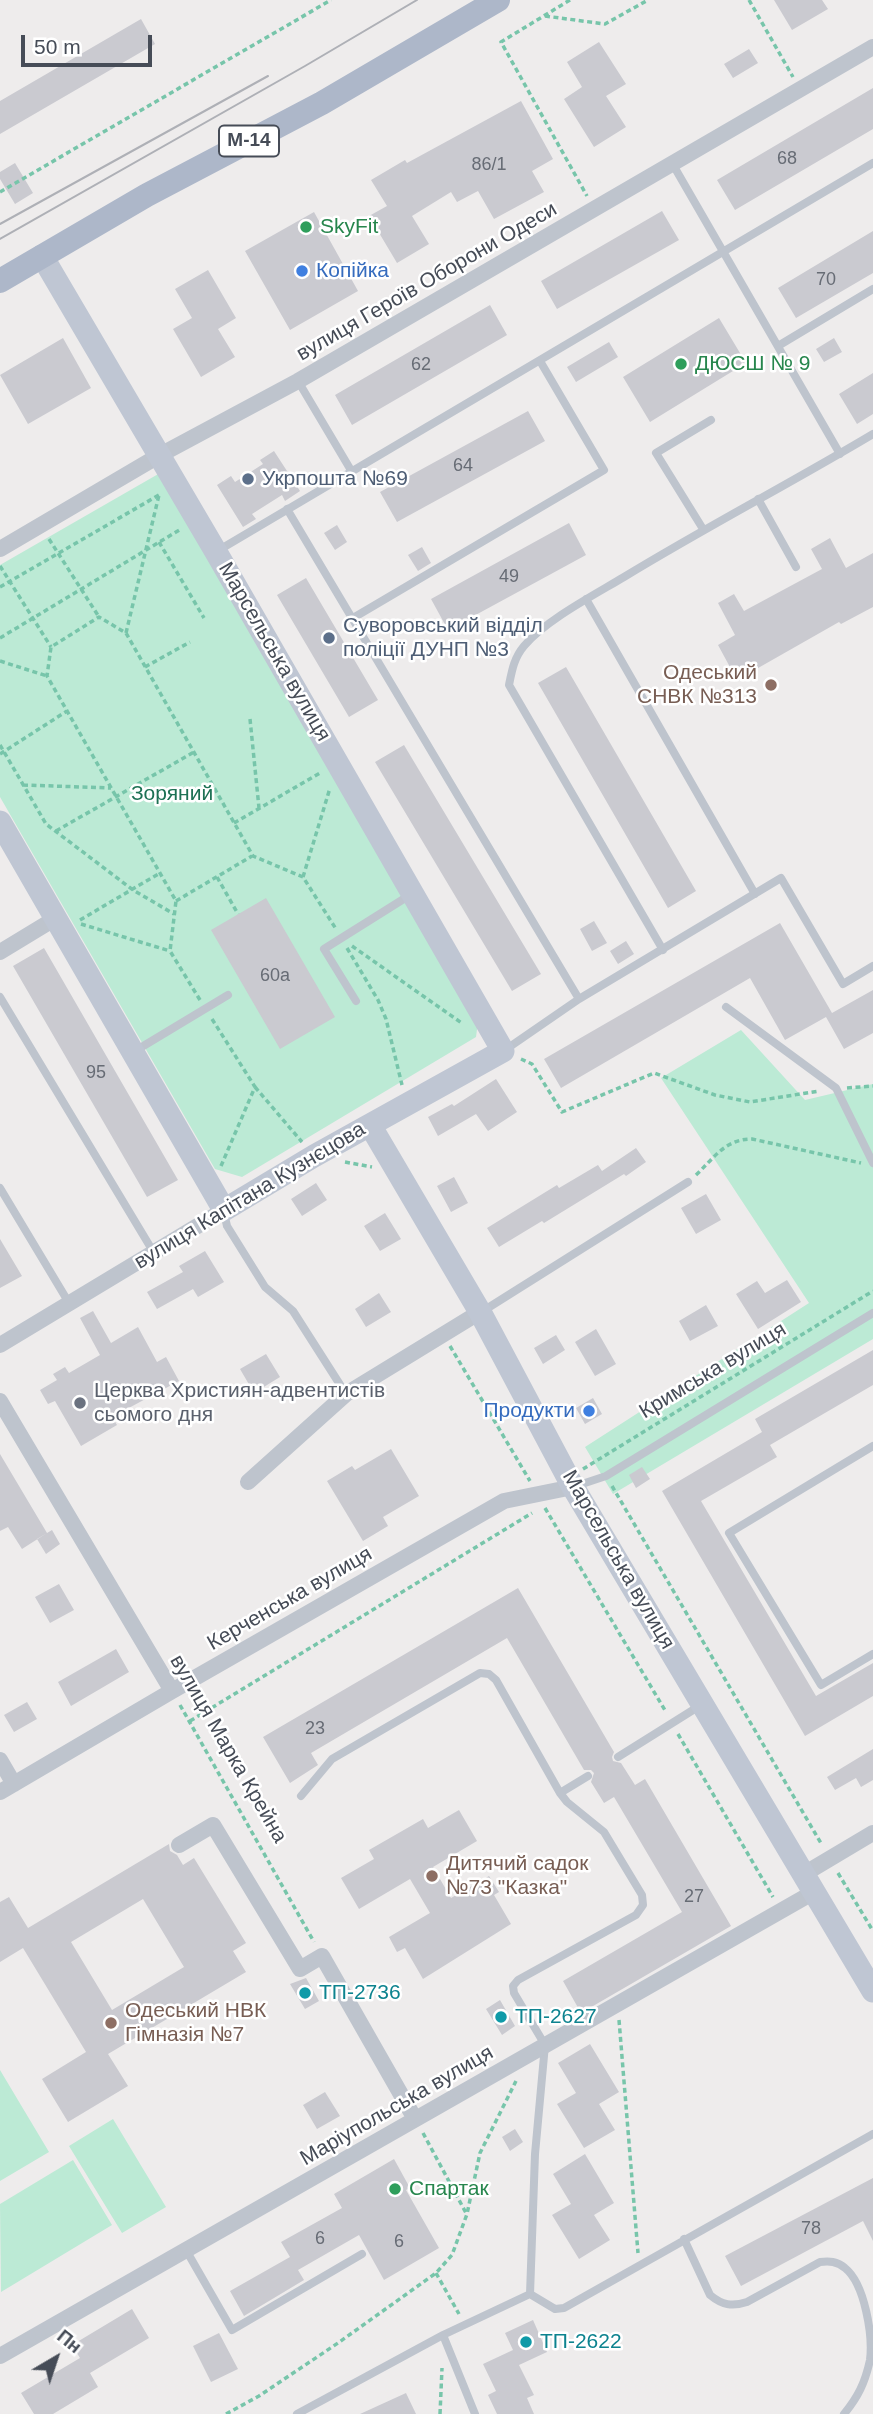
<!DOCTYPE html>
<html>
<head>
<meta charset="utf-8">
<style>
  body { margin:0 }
  #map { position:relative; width:873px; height:2414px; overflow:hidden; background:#eeecec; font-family:Arial,sans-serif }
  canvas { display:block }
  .north { position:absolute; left:21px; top:2323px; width:70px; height:70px; -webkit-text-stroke:5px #fff; paint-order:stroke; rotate:39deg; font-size:19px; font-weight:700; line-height:28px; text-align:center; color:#464c57 }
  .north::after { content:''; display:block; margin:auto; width:24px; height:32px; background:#464c57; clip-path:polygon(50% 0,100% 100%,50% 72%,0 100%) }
  .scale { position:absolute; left:21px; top:35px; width:131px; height:32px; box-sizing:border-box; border:4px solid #464c57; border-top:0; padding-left:9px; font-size:21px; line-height:24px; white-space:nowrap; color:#464c57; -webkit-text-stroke:5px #fff; paint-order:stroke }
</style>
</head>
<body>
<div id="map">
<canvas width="873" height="2414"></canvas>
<div class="north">Пн</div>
<div class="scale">50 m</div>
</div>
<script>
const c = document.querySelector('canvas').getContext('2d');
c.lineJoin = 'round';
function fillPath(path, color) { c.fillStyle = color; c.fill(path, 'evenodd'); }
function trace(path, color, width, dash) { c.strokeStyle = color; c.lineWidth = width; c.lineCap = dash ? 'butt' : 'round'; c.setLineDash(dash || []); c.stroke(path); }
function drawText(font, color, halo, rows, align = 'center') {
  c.font = font + ' Arial,sans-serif'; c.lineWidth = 5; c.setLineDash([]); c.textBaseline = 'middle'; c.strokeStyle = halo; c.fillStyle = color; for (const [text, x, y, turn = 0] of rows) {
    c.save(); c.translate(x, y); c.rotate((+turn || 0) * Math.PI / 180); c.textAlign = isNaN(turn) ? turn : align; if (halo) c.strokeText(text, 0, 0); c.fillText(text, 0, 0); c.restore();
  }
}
fillPath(new Path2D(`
  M 160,473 L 478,1022 L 476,1037 L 242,1177 L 215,1169 L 0,797 L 0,565 Z
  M 741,1030 L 805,1100 L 873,1084 L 873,1339 L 613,1494 L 585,1447 L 809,1303 L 661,1078 Z
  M 0,2070 L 49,2152 L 0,2181 Z
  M 113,2119 L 166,2207 L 122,2233 L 69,2146 Z
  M 73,2160 L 112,2225 L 1,2292 L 0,2204 Z`), '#bcead5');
fillPath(new Path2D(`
  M 774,0 L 822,0 L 828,9 L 792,30 Z
  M 141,19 L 155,44 L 0,134 L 0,101 Z
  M 599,42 L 626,84 L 606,96 L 626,127 L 594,147 L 564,99 L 582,87 L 567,62 Z
  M 749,49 L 758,63 L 733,78 L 724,64 Z
  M 873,88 L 873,129 L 735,210 L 717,180 Z
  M 521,101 L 553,159 L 532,171 L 544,192 L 494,219 L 478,191 L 457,202 L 451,192 L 412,216 L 429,244 L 397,263 L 369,216 L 387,206 L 371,180 L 405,160 L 407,163 Z
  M 15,163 L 33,193 L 15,204 L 0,179 L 0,172 Z
  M 662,211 L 679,240 L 557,309 L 541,281 Z
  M 314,212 L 358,291 L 290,330 L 245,251 Z
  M 873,231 L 873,273 L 796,318 L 778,288 Z
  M 208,270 L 236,318 L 218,329 L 235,357 L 201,377 L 173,329 L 192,318 L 175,289 Z
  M 490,305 L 507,335 L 352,425 L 335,395 Z
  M 719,318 L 746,363 L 650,422 L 623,377 Z
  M 63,338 L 91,388 L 28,424 L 0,375 Z
  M 834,338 L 842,352 L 824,362 L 816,349 Z
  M 609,342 L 618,357 L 576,382 L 567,367 Z
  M 873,373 L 873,414 L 857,424 L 839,394 Z
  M 528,411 L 545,441 L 397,522 L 380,492 Z
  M 274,451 L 300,491 L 285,501 L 282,495 L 252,514 L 256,519 L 243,527 L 217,485 L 231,476 L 235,482 L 263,464 L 260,460 Z
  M 569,523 L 586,555 L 448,630 L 431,599 Z
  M 337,525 L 347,542 L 335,550 L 324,533 Z
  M 830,538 L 846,568 L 873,553 L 873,607 L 841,624 L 839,622 L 737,680 L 718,645 L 735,635 L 718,603 L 734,594 L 744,611 L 822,569 L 811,549 Z
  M 422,547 L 431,563 L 418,571 L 408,555 Z
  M 306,578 L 378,700 L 349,717 L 277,595 Z
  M 566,667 L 696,891 L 668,908 L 538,683 Z
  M 404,745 L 541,974 L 512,991 L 375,762 Z
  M 266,898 L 335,1017 L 280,1049 L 211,930 Z
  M 594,921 L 607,943 L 592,951 L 580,929 Z
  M 780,923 L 832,1013 L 873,990 L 873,1033 L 844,1049 L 826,1017 L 785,1040 L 750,978 L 561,1088 L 544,1059 Z
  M 626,941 L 634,954 L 618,964 L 610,951 Z
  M 44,948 L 178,1180 L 147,1197 L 13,966 Z
  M 496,1079 L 517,1112 L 488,1131 L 476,1114 L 438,1136 L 428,1117 L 452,1104 L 454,1106 Z
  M 636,1148 L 646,1162 L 626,1176 L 624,1174 L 544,1223 L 542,1221 L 499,1247 L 487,1228 L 557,1185 L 559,1188 L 598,1165 L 602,1171 Z
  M 454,1177 L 468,1203 L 451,1212 L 437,1186 Z
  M 316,1183 L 327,1200 L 302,1216 L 291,1199 Z
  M 706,1194 L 721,1220 L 696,1234 L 681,1208 Z
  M 385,1213 L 401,1239 L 380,1251 L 364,1226 Z
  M 0,1239 L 22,1276 L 0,1288 Z
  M 205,1251 L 224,1282 L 198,1297 L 193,1289 L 157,1309 L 147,1292 L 183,1272 L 179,1266 Z
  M 787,1280 L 801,1302 L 758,1329 L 736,1294 L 757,1281 L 765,1293 Z
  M 379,1293 L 391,1312 L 366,1327 L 355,1309 Z
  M 706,1305 L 718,1326 L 690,1341 L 679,1321 Z
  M 93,1311 L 111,1343 L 138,1327 L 157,1362 L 166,1357 L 179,1381 L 112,1417 L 117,1425 L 81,1446 L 55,1401 L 48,1404 L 40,1390 L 57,1380 L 53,1374 L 65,1367 L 69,1373 L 100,1355 L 80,1318 Z
  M 596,1329 L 616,1364 L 595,1376 L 575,1342 Z
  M 556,1335 L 565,1350 L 543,1364 L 534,1348 Z
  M 873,1350 L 873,1385 L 770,1445 L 777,1457 L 701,1501 L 816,1696 L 873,1663 L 873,1696 L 805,1736 L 662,1491 L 762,1432 L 755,1419 Z
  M 266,1354 L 280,1377 L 254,1393 L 240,1369 Z
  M 593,1398 L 602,1414 L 585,1424 L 576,1408 Z
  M 391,1449 L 419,1496 L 383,1517 L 388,1526 L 363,1541 L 327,1481 L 352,1466 L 355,1470 Z
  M 0,1454 L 47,1533 L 22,1549 L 8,1527 L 0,1531 Z
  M 642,1467 L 650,1479 L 636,1488 L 629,1475 Z
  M 52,1530 L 60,1544 L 46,1554 L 37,1539 Z
  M 59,1584 L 74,1610 L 50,1623 L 35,1597 Z
  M 518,1588 L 614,1752 L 612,1757 L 613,1761 L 621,1763 L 635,1785 L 645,1779 L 731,1926 L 581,2013 L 563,1981 L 682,1912 L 614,1797 L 604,1803 L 591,1782 L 594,1773 L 591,1770 L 584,1770 L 507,1638 L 311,1753 L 318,1765 L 290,1783 L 263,1737 Z
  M 116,1649 L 129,1672 L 71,1706 L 58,1682 Z
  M 27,1702 L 37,1719 L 14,1732 L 4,1715 Z
  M 873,1749 L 873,1780 L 861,1787 L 856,1778 L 835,1790 L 827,1777 Z
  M 459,1810 L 477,1841 L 433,1867 L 451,1898 L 489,1876 L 499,1892 L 494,1895 L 511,1924 L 423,1979 L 405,1948 L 397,1952 L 389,1937 L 430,1913 L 410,1879 L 359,1909 L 341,1878 L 374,1859 L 369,1850 L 423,1819 L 428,1828 Z
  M 169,1844 L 170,1851 L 177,1855 L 183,1865 L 194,1858 L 246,1943 L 233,1951 L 246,1972 L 108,2054 L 128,2086 L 68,2122 L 42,2079 L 86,2052 L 23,1948 L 0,1962 L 0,1902 L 9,1897 L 28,1928 ZM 143,1899 L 184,1967 L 112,2010 L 71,1942 Z
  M 306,1978 L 319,2001 L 305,2009 L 290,1984 Z
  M 500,2000 L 515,2026 L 502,2035 L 486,2009 Z
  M 590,2044 L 619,2092 L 599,2104 L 615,2130 L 584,2148 L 557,2104 L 576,2093 L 558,2063 Z
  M 325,2092 L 340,2116 L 317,2129 L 303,2105 Z
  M 515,2129 L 523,2142 L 510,2151 L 502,2137 Z
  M 585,2154 L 614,2203 L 594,2215 L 610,2240 L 579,2259 L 552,2215 L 571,2204 L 553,2174 Z
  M 394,2159 L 410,2188 L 406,2190 L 439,2248 L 384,2280 L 359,2235 L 298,2270 L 304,2280 L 244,2316 L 230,2291 L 290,2257 L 281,2242 L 342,2208 L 334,2194 Z
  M 873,2178 L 873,2241 L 863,2221 L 741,2286 L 725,2256 Z
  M 132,2309 L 149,2338 L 90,2373 L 98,2387 L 53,2414 L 34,2414 L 21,2393 L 80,2358 L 72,2345 Z
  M 533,2320 L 547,2352 L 519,2365 L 534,2395 L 527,2398 L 534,2414 L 497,2414 L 488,2395 L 496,2391 L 483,2364 L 513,2350 L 505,2333 Z
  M 219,2333 L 238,2369 L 211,2382 L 193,2346 Z
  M 406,2393 L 416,2414 L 360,2414 Z`), '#cacad0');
trace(new Path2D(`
  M 570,0 L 501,42 L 587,196
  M 749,0 L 793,77
  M 545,16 L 605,24 L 648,0
  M 0,192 L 331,0
  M 49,539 L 99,617
  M 159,542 L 204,618
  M 0,566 L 51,647
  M 0,587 L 159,495
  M 126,633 L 159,495
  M 0,638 L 181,529
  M 0,661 L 47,676
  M 145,667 L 190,642
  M 250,719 L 259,808
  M 0,745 L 46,824 L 133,890 L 174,914
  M 0,754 L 67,711
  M 23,785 L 111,788
  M 234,823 L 320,773
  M 56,831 L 194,752
  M 217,877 L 238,914
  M 303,877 L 330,788
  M 176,901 L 252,856
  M 80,920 L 160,873
  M 81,924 L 170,951
  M 352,946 L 463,1024
  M 347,948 L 378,1000 L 386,1019 L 402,1085
  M 200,1000 L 170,951 L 176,901 L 47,676 L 51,647 L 99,617 L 126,633 L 253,856 L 303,877 L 336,929
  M 212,1019 L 255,1087 L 221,1166
  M 521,1059 L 532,1064 L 562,1112 L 654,1073 L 715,1095 L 750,1102 L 819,1091
  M 255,1087 L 302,1142
  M 847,1088 L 873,1086
  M 345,1162 L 372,1167
  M 696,1175 C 714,1158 725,1139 752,1139 L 861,1163
  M 450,1346 L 530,1481
  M 583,1469 L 873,1291
  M 612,1486 L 822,1845
  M 545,1508 L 666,1712
  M 180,1705 L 314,1942
  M 190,1721 L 532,1513
  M 678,1734 L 773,1897
  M 838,1873 L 873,1931
  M 619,2020 L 638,2253
  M 423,2133 L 466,2213
  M 436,2273 L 459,2314
  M 226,2414 L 259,2396 L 338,2343 L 436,2273 L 452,2255 L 467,2214 L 480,2153 L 516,2081
  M 440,2414 L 442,2368`), '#77c5aa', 3.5, [5, 3.5]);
trace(new Path2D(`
  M 672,163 L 840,454
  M 778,346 L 873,289
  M 298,381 L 352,472
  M 758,499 L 796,567
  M 287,509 L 579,999
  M 703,529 L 656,453 L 711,420
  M 219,550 L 873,163
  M 586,599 L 755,894
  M 353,618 L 604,470 L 540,361
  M 663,950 L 509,685 C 512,670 514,658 524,646 C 546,620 594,595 624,577 C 706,527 791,483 873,434
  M 0,997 L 154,1253
  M 356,1001 L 324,949 L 410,895
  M 726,1007 L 836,1088 L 873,1163
  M 505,1050 L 579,999 L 781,878 L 843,984 L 873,966
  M 135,1051 L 228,995
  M 0,1188 L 69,1303
  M 224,1213 L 227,1226 L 265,1287 L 293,1311 L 346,1394
  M 483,1311 L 688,1182
  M 873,1446 L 729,1533 L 821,1685 L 873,1654
  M 576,1486 L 606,1476 L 873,1313
  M 618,1757 L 701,1705
  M 560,1793 L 588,1776
  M 301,1796 L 332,1759 L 480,1673 L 489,1674 L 496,1680 L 560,1793 L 567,1802 L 604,1832 L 642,1895 L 643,1905 L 636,1915 L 518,1980 L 513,1986 L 514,1993 L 545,2045 L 535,2154 L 530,2294
  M 684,2239 L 710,2295 C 722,2305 732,2307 747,2302 L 820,2262 C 829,2261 837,2261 845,2268 C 865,2284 873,2336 870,2360 C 865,2383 858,2397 844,2414
  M 186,2250 L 232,2330 L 362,2254
  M 443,2335 L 475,2414
  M 297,2414 L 443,2335 L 530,2294 L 555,2309 L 564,2308 L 873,2134`), '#bec4cd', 8);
trace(new Path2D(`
  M 0,549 L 160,455 L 298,381 L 873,47
  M 0,952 L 56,918
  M 0,1345 L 224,1210
  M 0,1401 L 172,1691
  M 248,1482 L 346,1394 L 480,1312
  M 0,1760 L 14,1784
  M 0,1792 L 172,1691 L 504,1501 L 573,1487
  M 179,1845 L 213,1825 L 300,1969 L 322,1956 L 415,2119
  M 804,1874 L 873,1833
  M 0,2356 L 814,1892`), '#bec4cd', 16);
trace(new Path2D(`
  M 0,822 L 224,1210 L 314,1156 L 503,1051 L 216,552 L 42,256
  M 370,1125 L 480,1312 L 573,1487 L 873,1991`), '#bfc6d3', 23);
trace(new Path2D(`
  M 0,281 L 147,195 L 322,103 L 498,0`), '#adb7c9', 24);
trace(new Path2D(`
  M 0,224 L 268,76
  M 0,239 L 305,66 L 417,0`), '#aeb0b6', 2);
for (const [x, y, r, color] of [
  [306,227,7,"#2e9e5b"],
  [302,271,7,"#3f7fe0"],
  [681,364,7,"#2e9e5b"],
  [248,479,7,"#5c6f8a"],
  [329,638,7,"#5c6f8a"],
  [771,685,7,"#8d6e63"],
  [80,1403,7,"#6b7280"],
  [589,1411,7,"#3f7fe0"],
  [432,1876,7,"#8d6e63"],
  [305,1993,7,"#0f9aa8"],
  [501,2017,7,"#0f9aa8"],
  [111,2023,7,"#8d6e63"],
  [395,2189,7,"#2e9e5b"],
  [526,2342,7,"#0f9aa8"]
]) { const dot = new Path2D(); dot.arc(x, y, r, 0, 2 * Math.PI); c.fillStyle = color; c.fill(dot); trace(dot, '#fff', 2.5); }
drawText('18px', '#676c75', null, [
  ["68",787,159],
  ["86/1",489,165],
  ["70",826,280],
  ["62",421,365],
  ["64",463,466],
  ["49",509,577],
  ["60а",275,976],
  ["95",96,1073],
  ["23",315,1729],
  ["27",694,1897],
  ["78",811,2229],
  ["6",320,2239],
  ["6",399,2242]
]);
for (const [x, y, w] of [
  [249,141,60]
]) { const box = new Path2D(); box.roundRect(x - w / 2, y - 15.5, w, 31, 5); c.fillStyle = '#fff'; c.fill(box); trace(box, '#464c57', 2); }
drawText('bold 19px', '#464c57', null, [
  ["М-14",249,141]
]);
drawText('21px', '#27864d', '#fff', [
  ["SkyFit",320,227],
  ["ДЮСШ № 9",695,364],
  ["Спартак",409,2189]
], 'left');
drawText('21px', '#366cbe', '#fff', [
  ["Копійка",316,271],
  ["Продукти",575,1411,"right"]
], 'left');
drawText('21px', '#464c57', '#fff', [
  ["вулиця Героїв Оборони Одеси",427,282,-30],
  ["Марсельська вулиця",274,652,60],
  ["вулиця Капітана Кузнєцова",250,1196,-31],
  ["Кримська вулиця",713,1371,-31],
  ["Марсельська вулиця",618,1560,60],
  ["Керченська вулиця",290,1599,-30],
  ["вулиця Марка Крейна",228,1749,60],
  ["Маріупольська вулиця",397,2106,-30]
]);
drawText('21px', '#4e5e75', '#fff', [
  ["Укрпошта №69",262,479],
  ["Суворовський відділ",343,626],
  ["поліції ДУНП №3",343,650]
], 'left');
drawText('21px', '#785e54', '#fff', [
  ["Одеський",757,673,"right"],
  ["СНВК №313",757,697,"right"],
  ["Дитячий садок",446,1864],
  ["№73 \"Казка\"",446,1888],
  ["Одеський НВК",125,2011],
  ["Гімназія №7",125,2035]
], 'left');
drawText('21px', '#1d7154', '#fff', [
  ["Зоряний",172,794]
]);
drawText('21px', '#5b616d', '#fff', [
  ["Церква Християн-адвентистів",94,1391],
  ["сьомого дня",94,1415]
], 'left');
drawText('21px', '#0d838f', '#fff', [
  ["ТП-2736",319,1993],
  ["ТП-2627",515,2017],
  ["ТП-2622",540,2342]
], 'left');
</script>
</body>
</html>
